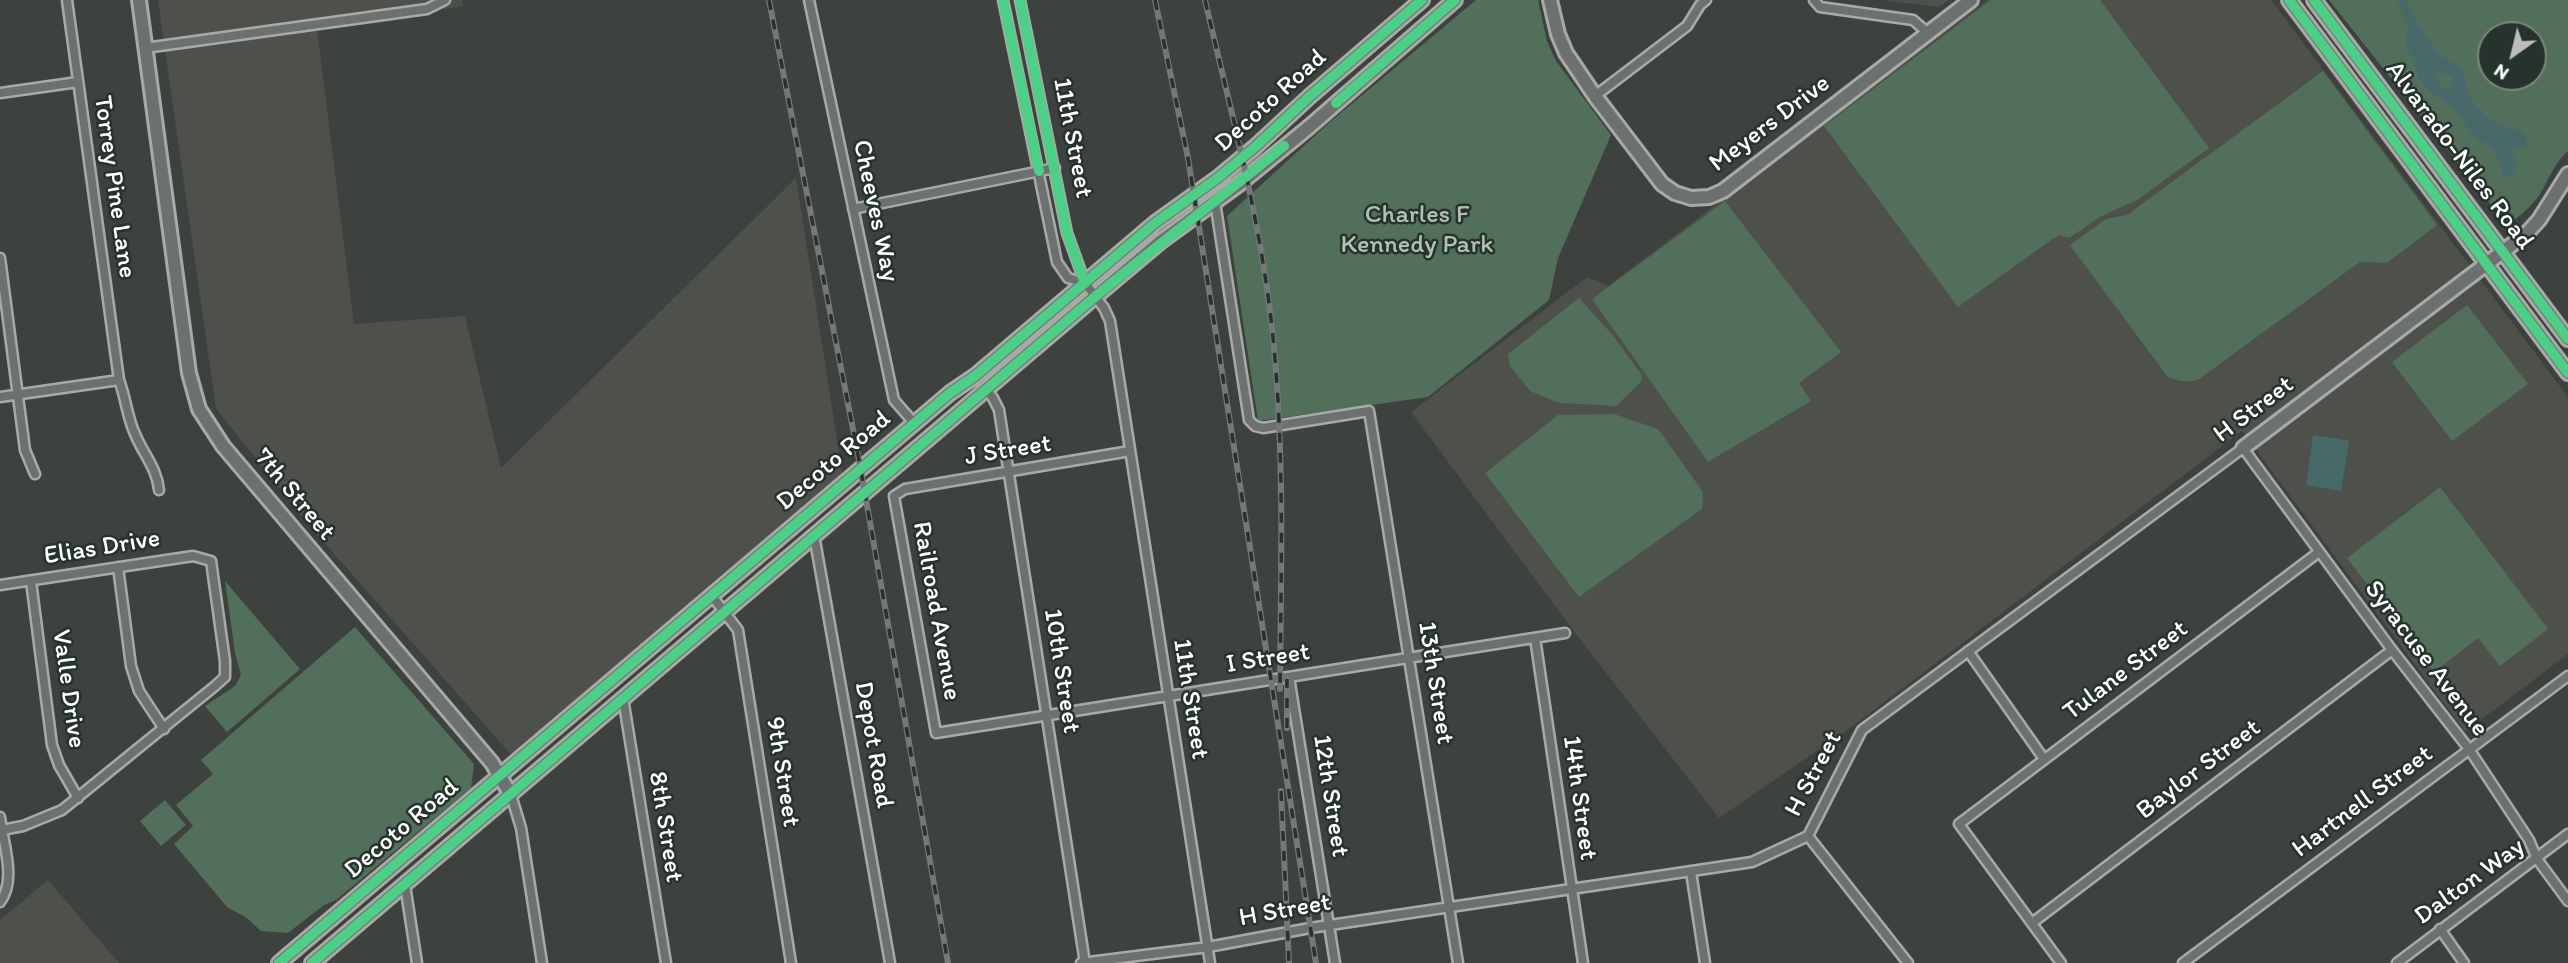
<!DOCTYPE html>
<html>
<head>
<meta charset="utf-8">
<style>
  body { margin:0 }
  #map { position:relative; width:2568px; height:963px; overflow:hidden; background:#3d423e; font-family:Itim,sans-serif }
  canvas { display:block }
  .north { position:absolute; left:2477px; top:21px; width:70px; height:70px; box-sizing:border-box; background:#26332d; border:2px solid #7d8581; border-radius:50%; rotate:214deg; font-size:19px; font-weight:700; line-height:28px; text-align:center; color:#fff }
  .north::after { content:''; display:block; margin:auto; width:24px; height:32px; background:#bbbdbb; clip-path:polygon(50% 0,100% 100%,50% 72%,0 100%) }
</style>
</head>
<body>
<div id="map">
<canvas width="2568" height="963"></canvas>
<div class="north">N</div>
</div>
<script>
const c = document.querySelector('canvas').getContext('2d');
c.lineJoin = 'round';
function fillPath(path, color) { c.fillStyle = color; c.fill(path, 'evenodd'); }
function trace(path, color, width, dash) { c.strokeStyle = color; c.lineWidth = width; c.lineCap = dash ? 'butt' : 'round'; c.setLineDash(dash || []); c.stroke(path); }
function drawText(font, color, halo, rows, align = 'center') {
  c.font = font + ' Itim,sans-serif'; c.lineWidth = 5; c.setLineDash([]); c.textBaseline = 'middle'; c.strokeStyle = halo; c.fillStyle = color; for (const [text, x, y, turn = 0] of rows) {
    c.save(); c.translate(x, y); c.rotate((+turn || 0) * Math.PI / 180); c.textAlign = isNaN(turn) ? turn : align; if (halo) c.strokeText(text, 0, 0); c.fillText(text, 0, 0); c.restore();
  }
}
fillPath(new Path2D(`
  M 158,0 L 462,0 L 463,6 L 317,29 L 354,324 L 465,316 L 501,468 L 796,178 L 843,478 L 514,758 L 314,531 L 216,409 Z
  M 1881,0 L 1949,0 L 1939,7 Z
  M 1987,0 L 2271,0 L 2568,397 L 2568,654 L 2465,732 L 2242,431 L 1846,731 L 1719,818 L 1579,638 L 1411,412 L 1587,277 L 1608,286 Z
  M 48,880 L 119,963 L 0,963 L 0,920 Z`), '#4e504b');
fillPath(new Path2D(`
  M 1476,0 L 1538,0 L 1547,41 L 1556,61 L 1611,135 L 1558,258 L 1549,300 L 1428,397 L 1258,421 L 1227,216 L 1330,122 Z
  M 1991,0 L 2100,0 L 2209,148 L 2137,200 L 2100,217 L 2069,238 L 2060,235 L 2051,240 L 1958,307 L 1824,126 Z
  M 2329,0 L 2568,0 L 2568,151 C 2555,162 2549,179 2540,194 C 2531,207 2520,216 2507,225 ZM 2491,35 L 2533,35 L 2533,77 L 2491,77 Z
  M 2323,71 L 2437,225 L 2387,263 L 2360,262 L 2199,379 C 2189,384 2177,381 2167,376 L 2070,245 L 2106,219 L 2127,215 Z
  M 1725,201 L 1841,352 L 1799,383 L 1811,401 L 1708,462 L 1592,299 Z
  M 1579,298 L 1611,333 L 1642,375 L 1641,382 L 1616,406 L 1559,403 L 1530,391 L 1510,366 L 1508,354 Z
  M 2467,305 L 2528,384 L 2452,441 L 2392,362 Z
  M 1614,414 L 1658,429 L 1703,492 L 1702,509 L 1579,597 L 1485,473 L 1558,415 Z
  M 2440,487 L 2548,629 L 2500,666 L 2478,638 L 2434,672 L 2347,558 Z
  M 225,581 L 300,669 L 227,732 L 205,706 L 235,686 L 241,675 L 235,653 Z
  M 355,627 L 474,764 L 471,788 L 336,900 L 324,905 L 288,933 L 261,931 L 247,918 L 227,907 L 174,844 L 193,826 L 176,805 L 213,774 L 201,760 Z
  M 165,800 L 186,825 L 161,846 L 140,821 Z`), '#516f5b');
fillPath(new Path2D(`
  M 2396,0 L 2406,0 L 2419,27 L 2441,56 L 2462,67 C 2465,76 2465,87 2470,96 C 2479,114 2500,129 2521,130 L 2527,138 L 2527,146 L 2511,151 L 2517,165 L 2514,174 L 2506,177 L 2502,176 L 2502,169 L 2492,148 L 2473,136 L 2458,112 L 2428,90 L 2418,77 L 2416,65 L 2405,43 L 2409,28 ZM 2439,71 L 2453,78 L 2449,91 L 2438,83 L 2435,73 Z
  M 2313,435 L 2349,441 L 2341,491 L 2306,485 Z`), '#48696a');
const street = new Path2D(`
  M 67,0 L 119,380 C 126,398 127,417 135,434 C 143,454 157,468 159,490
  M 809,0 L 894,400 L 914,423
  M 1003,0 L 1057,262 L 1068,278 L 1085,283
  M 1020,0 L 1067,233 L 1085,283 L 1104,308 L 1110,321 L 1210,963
  M 1814,0 L 1820,7 L 1913,20 L 1927,32
  M 145,48 L 427,9 L 445,0
  M 0,93 L 78,82
  M 1595,96 L 1687,26 L 1700,5 L 1706,0
  M 1215,202 L 1249,420 L 1255,426 L 1263,428 L 1369,411 L 1458,963
  M 853,209 L 1055,168
  M 0,258 L 25,450 L 35,474
  M 986,389 L 993,398 L 999,410 L 1085,963
  M 0,397 L 119,380
  M 1130,451 L 905,489 L 894,496 L 936,733 L 1565,633
  M 814,535 L 890,963
  M 118,567 L 131,666 L 139,691 L 164,729
  M 31,581 L 52,745 L 59,765 L 78,798
  M 0,585 L 193,556 L 211,561 L 225,661 L 225,677 L 215,686 L 62,810 L 23,826 L 2,830
  M 712,596 L 738,630 L 791,963
  M 1535,638 L 1583,963
  M 1968,651 L 2044,759
  M 1289,677 L 1335,963
  M 623,698 L 666,963
  M 511,795 L 521,828 L 542,963
  M 0,817 C 3,843 17,880 0,902
  M 1808,836 L 1908,963
  M 1691,872 L 1705,963
  M 405,885 L 417,963
  M 2032,923 L 2392,650
  M 2440,929 L 2464,963
  M 1081,963 L 1208,947 L 1310,928 L 1752,862 L 1808,836 L 1862,730 L 2243,448 L 2392,650 L 2469,749 L 2529,840 L 2537,859 L 2568,901
  M 2061,963 L 1959,824 L 2319,552
  M 2183,963 L 2568,676
  M 2397,963 L 2568,834`);
const secondary = new Path2D(`
  M 139,0 L 189,373 L 199,409 L 223,446 L 492,763 L 511,795
  M 1550,0 L 1558,34 L 1566,53 L 1595,96 L 1662,184 L 1675,193 L 1691,198 L 1709,197 L 1723,191 L 1971,0
  M 2289,0 L 2568,373
  M 2314,0 L 2568,339
  M 2243,448 L 2526,234 L 2539,220 L 2568,174`);
const primary = new Path2D(`
  M 279,963 L 950,393 L 975,376 L 1155,223 L 1219,177 L 1255,147 L 1309,97 L 1422,0
  M 312,963 L 1096,296 L 1160,242 L 1238,185 L 1309,127 L 1455,0`);
trace(street, '#a8aaa8', 13);
trace(secondary, '#a8aaa8', 18);
trace(primary, '#a8aaa8', 18);
trace(street, '#6c706e', 8);
trace(secondary, '#6c706e', 12);
trace(primary, '#6c706e', 12);
const rail = new Path2D(`
  M 769,0 L 859,460 L 948,963
  M 1155,0 L 1188,158 L 1316,963
  M 1205,0 C 1230,108 1260,217 1272,328 C 1285,448 1281,569 1280,689
  M 1287,728 L 1287,679
  M 1281,791 L 1289,963`);
trace(rail, '#767877', 6);
trace(rail, '#26332d', 3.5, [10]);
trace(new Path2D(`
  M 1003,0 L 1039,171
  M 1020,0 L 1067,233 L 1085,283
  M 2289,0 L 2568,373
  M 2314,0 L 2568,339
  M 1336,103 L 1455,0
  M 279,963 L 950,393 L 975,376 L 1155,223 L 1219,177 L 1255,147 L 1309,97 L 1422,0
  M 312,963 L 1096,296 C 1157,245 1222,197 1284,146`), '#4dcf88', 10);
drawText('26px', '#fff', '#26332d', [
  ["Decoto Road",1271,101,-42],
  ["Meyers Drive",1770,124,-37],
  ["11th Street",1072,138,79],
  ["Alvarado-Niles Road",2459,156,53],
  ["Torrey Pine Lane",114,187,82],
  ["Cheeves Way",875,211,78],
  ["H Street",2254,410,-37],
  ["J Street",1008,451,-9],
  ["Decoto Road",834,461,-40],
  ["7th Street",294,495,50],
  ["Elias Drive",102,548,-9],
  ["Railroad Avenue",936,611,80],
  ["I Street",1268,659,-9],
  ["Syracuse Avenue",2426,659,53],
  ["10th Street",1061,671,81],
  ["Tulane Street",2126,671,-37],
  ["13th Street",1435,683,81],
  ["Valle Drive",68,689,82],
  ["11th Street",1190,699,81],
  ["Depot Road",873,745,80],
  ["Baylor Street",2199,770,-37],
  ["9th Street",782,772,81],
  ["H Street",1814,774,-62],
  ["12th Street",1330,796,81],
  ["14th Street",1579,798,82],
  ["Hartnell Street",2363,802,-37],
  ["8th Street",665,827,81],
  ["Decoto Road",402,829,-40],
  ["Dalton Way",2470,882,-36],
  ["H Street",1285,911,-10]
]);
drawText('26px', '#b2c1b7', '#26332d', [
  ["Charles F",1417,215],
  ["Kennedy Park",1417,245]
]);
</script>
</body>
</html>
